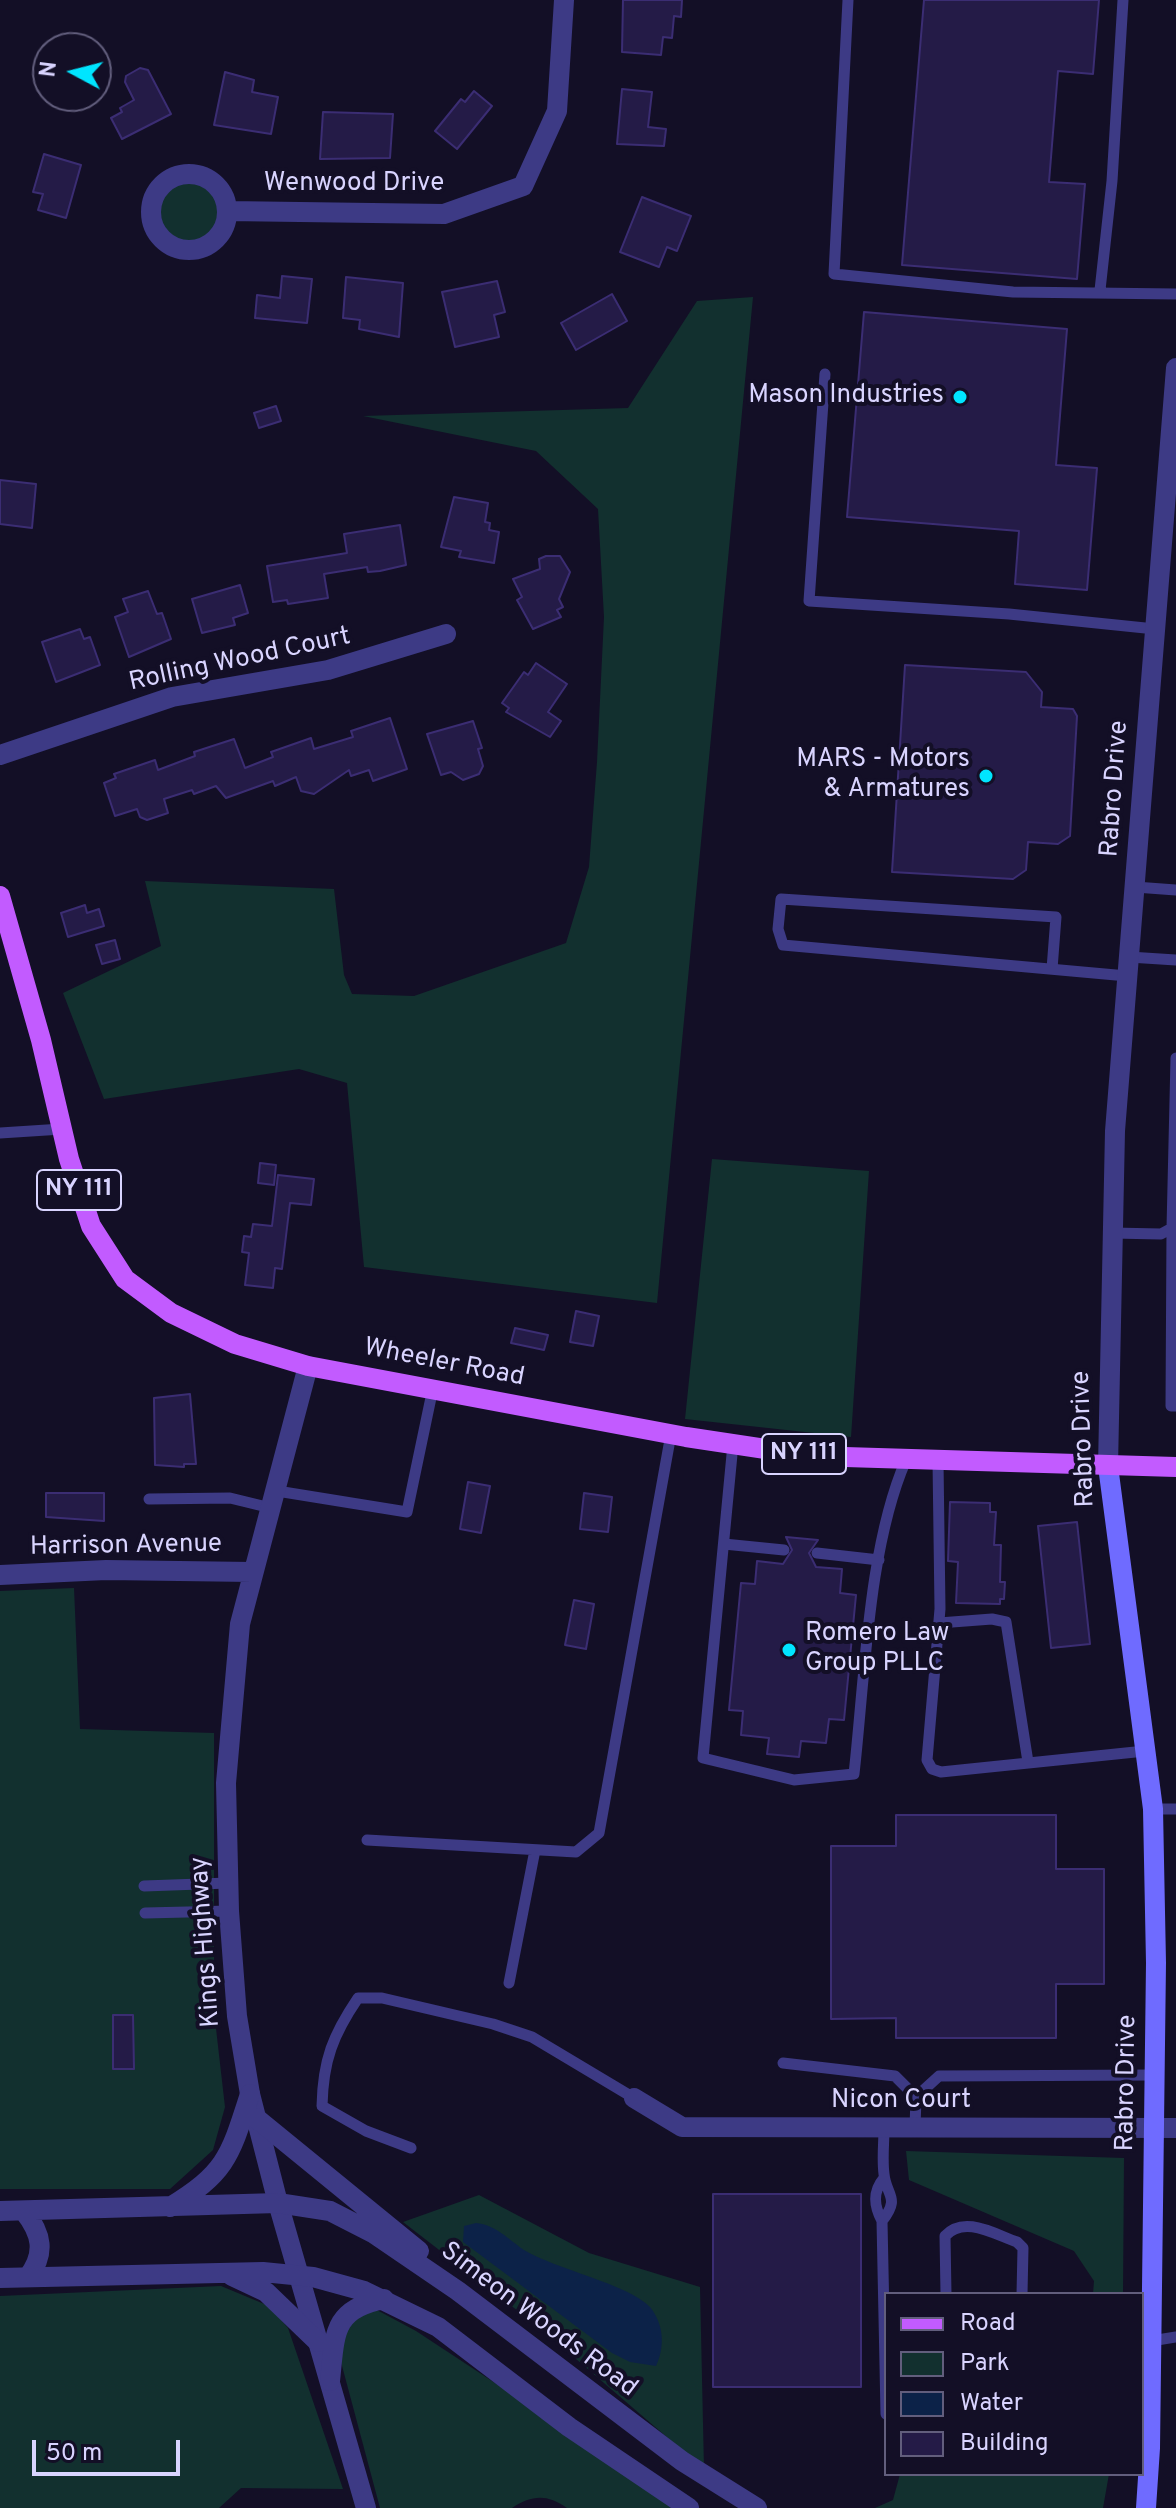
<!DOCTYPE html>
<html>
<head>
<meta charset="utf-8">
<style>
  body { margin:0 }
  #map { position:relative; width:1176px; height:2508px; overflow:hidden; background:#130f26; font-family:Overpass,sans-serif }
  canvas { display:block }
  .legend { position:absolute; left:884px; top:2292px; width:260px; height:184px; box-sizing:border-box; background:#130f26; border:2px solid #625e7d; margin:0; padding:10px 14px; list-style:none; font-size:24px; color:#d9d4ff }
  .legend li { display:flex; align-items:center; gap:16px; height:40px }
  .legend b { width:40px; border:2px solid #625e7d }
  .north { position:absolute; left:32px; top:32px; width:80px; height:80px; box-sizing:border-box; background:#130f26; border:2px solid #625e7d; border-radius:50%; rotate:277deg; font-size:22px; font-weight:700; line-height:32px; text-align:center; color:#d9d4ff }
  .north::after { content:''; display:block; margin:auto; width:28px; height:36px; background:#00e5ff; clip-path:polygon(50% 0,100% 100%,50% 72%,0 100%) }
  .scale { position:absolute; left:32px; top:2440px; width:148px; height:36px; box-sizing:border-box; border:4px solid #d9d4ff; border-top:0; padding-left:10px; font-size:24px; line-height:28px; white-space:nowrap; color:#d9d4ff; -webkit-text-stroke:6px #130f26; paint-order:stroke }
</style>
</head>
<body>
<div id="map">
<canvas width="1176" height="2508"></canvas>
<ul class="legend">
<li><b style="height:10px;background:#c25bff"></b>Road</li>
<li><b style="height:22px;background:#12302f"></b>Park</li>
<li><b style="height:22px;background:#0c2248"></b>Water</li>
<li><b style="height:22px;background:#241b47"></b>Building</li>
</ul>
<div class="north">N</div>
<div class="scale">50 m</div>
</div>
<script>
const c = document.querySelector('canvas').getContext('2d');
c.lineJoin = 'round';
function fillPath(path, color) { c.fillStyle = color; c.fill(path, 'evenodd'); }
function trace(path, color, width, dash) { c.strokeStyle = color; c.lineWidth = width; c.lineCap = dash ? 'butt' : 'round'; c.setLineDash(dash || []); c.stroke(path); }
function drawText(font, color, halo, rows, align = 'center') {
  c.font = font + ' Overpass,sans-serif'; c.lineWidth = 8; c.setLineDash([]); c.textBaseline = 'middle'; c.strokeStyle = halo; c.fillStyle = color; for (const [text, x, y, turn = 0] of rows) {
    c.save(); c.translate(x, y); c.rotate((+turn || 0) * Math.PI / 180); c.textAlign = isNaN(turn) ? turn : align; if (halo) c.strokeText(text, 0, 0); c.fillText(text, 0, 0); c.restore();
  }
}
fillPath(new Path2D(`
  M157 212a32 32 0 1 1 64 0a32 32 0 1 1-64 0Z
  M 753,297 L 657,1303 L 364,1267 L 347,1083 L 299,1069 L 104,1099 L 63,993 L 161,946 L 145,881 L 334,889 L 344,975 L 352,994 L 414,996 L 566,943 L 589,867 L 597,762 L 604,617 L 598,509 L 536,451 L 363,416 L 628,408 L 697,301 Z
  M 712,1159 L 869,1171 L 851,1437 L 685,1419 Z
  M 74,1588 L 80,1729 L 214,1733 L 214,2011 L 225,2107 L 213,2150 L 170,2189 L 0,2189 L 0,1591 Z
  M 906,2151 L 1124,2158 L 1123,2294 L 1093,2294 L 1094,2281 L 1074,2251 L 909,2180 Z
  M 479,2195 L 589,2253 L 700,2287 L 704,2469 L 540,2328 L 403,2222 Z
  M 221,2286 L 269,2306 L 288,2328 L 343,2489 L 241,2488 L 219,2508 L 0,2508 L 0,2296 Z
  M 375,2309 L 416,2331 L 685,2508 L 567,2508 C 547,2494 532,2495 512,2508 L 380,2508 L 337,2347 L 344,2324 Z
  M 900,2474 L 1109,2474 L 1103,2508 L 875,2508 L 893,2500 Z`), '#12302f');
fillPath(new Path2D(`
  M 476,2223 C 496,2225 508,2239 524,2250 C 555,2269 628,2284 650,2307 C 664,2324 665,2347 656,2366 L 630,2362 L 612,2353 L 463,2242 L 464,2226 Z`), '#0c2248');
const building = new Path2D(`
  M 623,0 L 682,0 L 681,17 L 674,16 L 672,38 L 663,37 L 661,55 L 622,52 Z
  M 924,0 L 1099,0 L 1093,74 L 1058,71 L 1049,182 L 1085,184 L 1077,279 L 902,265 Z
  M 140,68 L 148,70 L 171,114 L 122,139 L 111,118 L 122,112 L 120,108 L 134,100 L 125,82 L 126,76 Z
  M 225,72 L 254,80 L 252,92 L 278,97 L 271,134 L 214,125 Z
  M 622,89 L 652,92 L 648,127 L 666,129 L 664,146 L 617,144 Z
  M 474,91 L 492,106 L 457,149 L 435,131 L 461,99 L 465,102 Z
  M 323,112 L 393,114 L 390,158 L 320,159 Z
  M 44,154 L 81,165 L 66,218 L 38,210 L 43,194 L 33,192 Z
  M 642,197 L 691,216 L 677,251 L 667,247 L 659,267 L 620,252 Z
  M 282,276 L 312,279 L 307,323 L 255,318 L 257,295 L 280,298 Z
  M 346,277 L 403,283 L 399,337 L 359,329 L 360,320 L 343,318 Z
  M 497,281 L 505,312 L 494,315 L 499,337 L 455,347 L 442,292 Z
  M 612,294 L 627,321 L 576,350 L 561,323 Z
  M 864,312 L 1067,329 L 1056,465 L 1097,468 L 1087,590 L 1015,584 L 1019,531 L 847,517 Z
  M 276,406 L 281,421 L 259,428 L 254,413 Z
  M 0,480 L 36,484 L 32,528 L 0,524 Z
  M 454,497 L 488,503 L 485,522 L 490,523 L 489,530 L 499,532 L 494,563 L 459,557 L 461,551 L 441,547 Z
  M 400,525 L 406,565 L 380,571 L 368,572 L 367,567 L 324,574 L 328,598 L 288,604 L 287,600 L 273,602 L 267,566 L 347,553 L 344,534 Z
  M 546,556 L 560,556 L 570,572 L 559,599 L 563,607 L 557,610 L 561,617 L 533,629 L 517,600 L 522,597 L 513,579 L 540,569 L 539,559 Z
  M 240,585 L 248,613 L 233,618 L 235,625 L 202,633 L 192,599 Z
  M 148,591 L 157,614 L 162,613 L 171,639 L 129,657 L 115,617 L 128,612 L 123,599 Z
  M 80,629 L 84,639 L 90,637 L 100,665 L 56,682 L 42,642 Z
  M 536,663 L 567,684 L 548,712 L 561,721 L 550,737 L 506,712 L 509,708 L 502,703 L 524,672 L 528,675 Z
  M 905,665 L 1026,672 L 1042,692 L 1041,707 L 1073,709 L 1077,716 L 1070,836 L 1058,844 L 1028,842 L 1026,870 L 1013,879 L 892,872 Z
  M 390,718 L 407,769 L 373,781 L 369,770 L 351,776 L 349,770 L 314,794 L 301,791 L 296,777 L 275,786 L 273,781 L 226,798 L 216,786 L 194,794 L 192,790 L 164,799 L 168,813 L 147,820 L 140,817 L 137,809 L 115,816 L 104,783 L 116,778 L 114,774 L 155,760 L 158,770 L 195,756 L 194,752 L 234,739 L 245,768 L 273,757 L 271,752 L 311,738 L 314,749 L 353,737 L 351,731 Z
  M 473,721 L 482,748 L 478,749 L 483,766 L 479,774 L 463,780 L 451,772 L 441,775 L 427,734 Z
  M 85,905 L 87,913 L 99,909 L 104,926 L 68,937 L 61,913 Z
  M 115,940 L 120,959 L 102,964 L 96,945 Z
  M 260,1163 L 276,1165 L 274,1185 L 258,1183 Z
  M 278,1175 L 314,1179 L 311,1205 L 290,1203 L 282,1269 L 275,1268 L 273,1288 L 245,1285 L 249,1253 L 242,1252 L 244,1236 L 251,1237 L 253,1224 L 272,1226 Z
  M 576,1311 L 599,1316 L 593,1346 L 570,1342 Z
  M 515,1328 L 548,1335 L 544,1350 L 511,1343 Z
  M 190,1394 L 196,1464 L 184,1464 L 184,1467 L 155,1465 L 154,1398 Z
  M 468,1482 L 490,1486 L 481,1533 L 460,1529 Z
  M 46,1493 L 104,1493 L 104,1521 L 46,1517 Z
  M 584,1493 L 612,1497 L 608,1532 L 580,1529 Z
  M 950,1502 L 990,1503 L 990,1512 L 996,1512 L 994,1545 L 1001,1545 L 1000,1582 L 1005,1582 L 1004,1599 L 1000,1599 L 1000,1604 L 956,1603 L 958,1562 L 948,1561 Z
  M 1077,1522 L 1090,1644 L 1051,1648 L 1038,1526 Z
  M 786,1537 L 818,1540 L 809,1553 L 816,1567 L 842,1569 L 840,1593 L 856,1595 L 844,1720 L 829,1719 L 826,1743 L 801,1741 L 799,1757 L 767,1754 L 769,1738 L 741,1735 L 743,1711 L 729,1710 L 741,1583 L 755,1584 L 757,1561 L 783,1564 L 792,1550 Z
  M 574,1600 L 594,1604 L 586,1649 L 565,1645 Z
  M 896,1815 L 1056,1815 L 1056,1869 L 1104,1869 L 1104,1984 L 1056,1984 L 1056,2038 L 896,2038 L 896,2018 L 831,2019 L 831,1846 L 896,1846 Z
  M 113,2015 L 133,2015 L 134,2069 L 113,2069 Z
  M 713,2194 L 861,2194 L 861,2387 L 713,2387 Z`);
fillPath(building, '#241b47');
trace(building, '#3b2d73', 2);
trace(new Path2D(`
  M 848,0 L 834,274 L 1013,292 L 1176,294
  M 1100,290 L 1112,181 L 1123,0
  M 825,374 L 809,601 L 1009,614 L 1155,629
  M 1135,887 L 1176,890
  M 1129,957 L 1176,960
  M 1052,969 L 1056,917 L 781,899 L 778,929 L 783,945 L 1127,976
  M 0,1133 L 62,1129
  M 1172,1228 L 1171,1406 L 1176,1406
  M 1112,1233 L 1161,1234 L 1172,1228 L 1176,1058
  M 733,1444 L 703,1758 L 794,1780 L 854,1774 C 865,1677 868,1547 906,1460
  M 938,1461 L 940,1609 L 927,1760 L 932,1769 L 941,1772 L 1145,1751
  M 277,1491 L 407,1512 L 433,1388
  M 149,1499 L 230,1498 L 271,1508
  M 724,1544 L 784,1550
  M 817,1553 L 879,1560
  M 939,1623 L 992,1619 L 1006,1622 L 1028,1762
  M 1153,1809 L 1176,1809
  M 367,1840 L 576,1852 L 599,1833 L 671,1434
  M 144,1886 L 228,1883
  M 145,1913 L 229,1911
  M 509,1983 L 535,1850
  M 783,2063 L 895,2076 L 916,2097 L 939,2076 L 1154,2075
  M 884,2128 C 884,2143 882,2159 884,2174 C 886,2196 901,2197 882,2221 C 874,2206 872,2192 884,2178
  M 915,2128 L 916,2097
  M 411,2148 L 366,2131 L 322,2106 C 323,2060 333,2035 358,1998 L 382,1998 L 493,2024 L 532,2037 L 634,2098
  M 882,2221 L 886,2414
  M 946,2294 L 945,2236 C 964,2215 994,2234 1017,2242 L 1023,2248 L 1022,2294
  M 1151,2341 L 1176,2337`), '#3d3a85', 11);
trace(new Path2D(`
  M151 212a38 38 0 1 1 76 0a38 38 0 1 1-76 0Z
  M 228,211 L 444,214 L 523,186 L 557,111 L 564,0
  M 0,755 L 172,697 L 328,670 L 446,634
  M 308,1366 L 240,1624 L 226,1783 L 229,1911 L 237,2016 L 250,2094 L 278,2203 L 366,2508
  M 1108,1466 L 1115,1131 L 1176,368
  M 0,1575 L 106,1570 L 252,1572
  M 634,2098 L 682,2127 L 1176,2128`), '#3d3a85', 20);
trace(new Path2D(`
  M 256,2118 L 419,2251
  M 170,2207 C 227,2172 230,2156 250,2094
  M 0,2211 L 278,2203 L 330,2211 L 373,2233 L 458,2291 L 682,2461 L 757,2508
  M 24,2211 C 42,2234 46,2253 28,2277
  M 232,2276 L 266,2292 L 318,2342
  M 0,2278 L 263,2272 L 313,2277 L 364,2291 L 438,2327 L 569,2427 L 689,2508
  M 330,2381 C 335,2334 332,2309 384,2299`), '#3d3a85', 20);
trace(new Path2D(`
  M 1108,1466 L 1153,1809 L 1156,1963 L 1150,2448 L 1146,2508`), '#6f6bff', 20);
trace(new Path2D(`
  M 0,896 L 41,1040 L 69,1159 L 91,1226 L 125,1279 L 171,1313 L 235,1344 L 308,1366 L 686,1437 L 812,1456 L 1176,1467`), '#c25bff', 20);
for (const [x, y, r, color] of [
  [960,397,8,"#00e5ff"],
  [986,776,8,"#00e5ff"],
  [789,1650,8,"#00e5ff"]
]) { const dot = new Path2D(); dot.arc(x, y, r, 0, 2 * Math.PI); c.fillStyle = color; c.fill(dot); trace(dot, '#130f26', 3); }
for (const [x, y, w] of [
  [79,1190,84],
  [804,1454,84]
]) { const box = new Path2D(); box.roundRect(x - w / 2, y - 20, w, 40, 6); c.fillStyle = '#130f26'; c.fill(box); trace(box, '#d9d4ff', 2); }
drawText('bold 24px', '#d9d4ff', null, [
  ["NY 111",79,1190],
  ["NY 111",804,1454]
]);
drawText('26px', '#d9d4ff', '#130f26', [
  ["Wenwood Drive",354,185],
  ["Rolling Wood Court",240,661,-12],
  ["Rabro Drive",1116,789,-86],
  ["Wheeler Road",444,1364,11],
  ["Rabro Drive",1085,1439,-92],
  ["Harrison Avenue",126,1547,-1],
  ["Kings Highway",207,1942,-94],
  ["Rabro Drive",1128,2083,-89],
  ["Nicon Court",901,2102],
  ["Simeon Woods Road",538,2321,37]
]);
drawText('26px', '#d9d4ff', '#130f26', [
  ["Mason Industries",944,397],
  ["MARS - Motors",970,761],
  ["& Armatures",970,791],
  ["Romero Law",805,1635,"left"],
  ["Group PLLC",805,1665,"left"]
], 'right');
</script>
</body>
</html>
